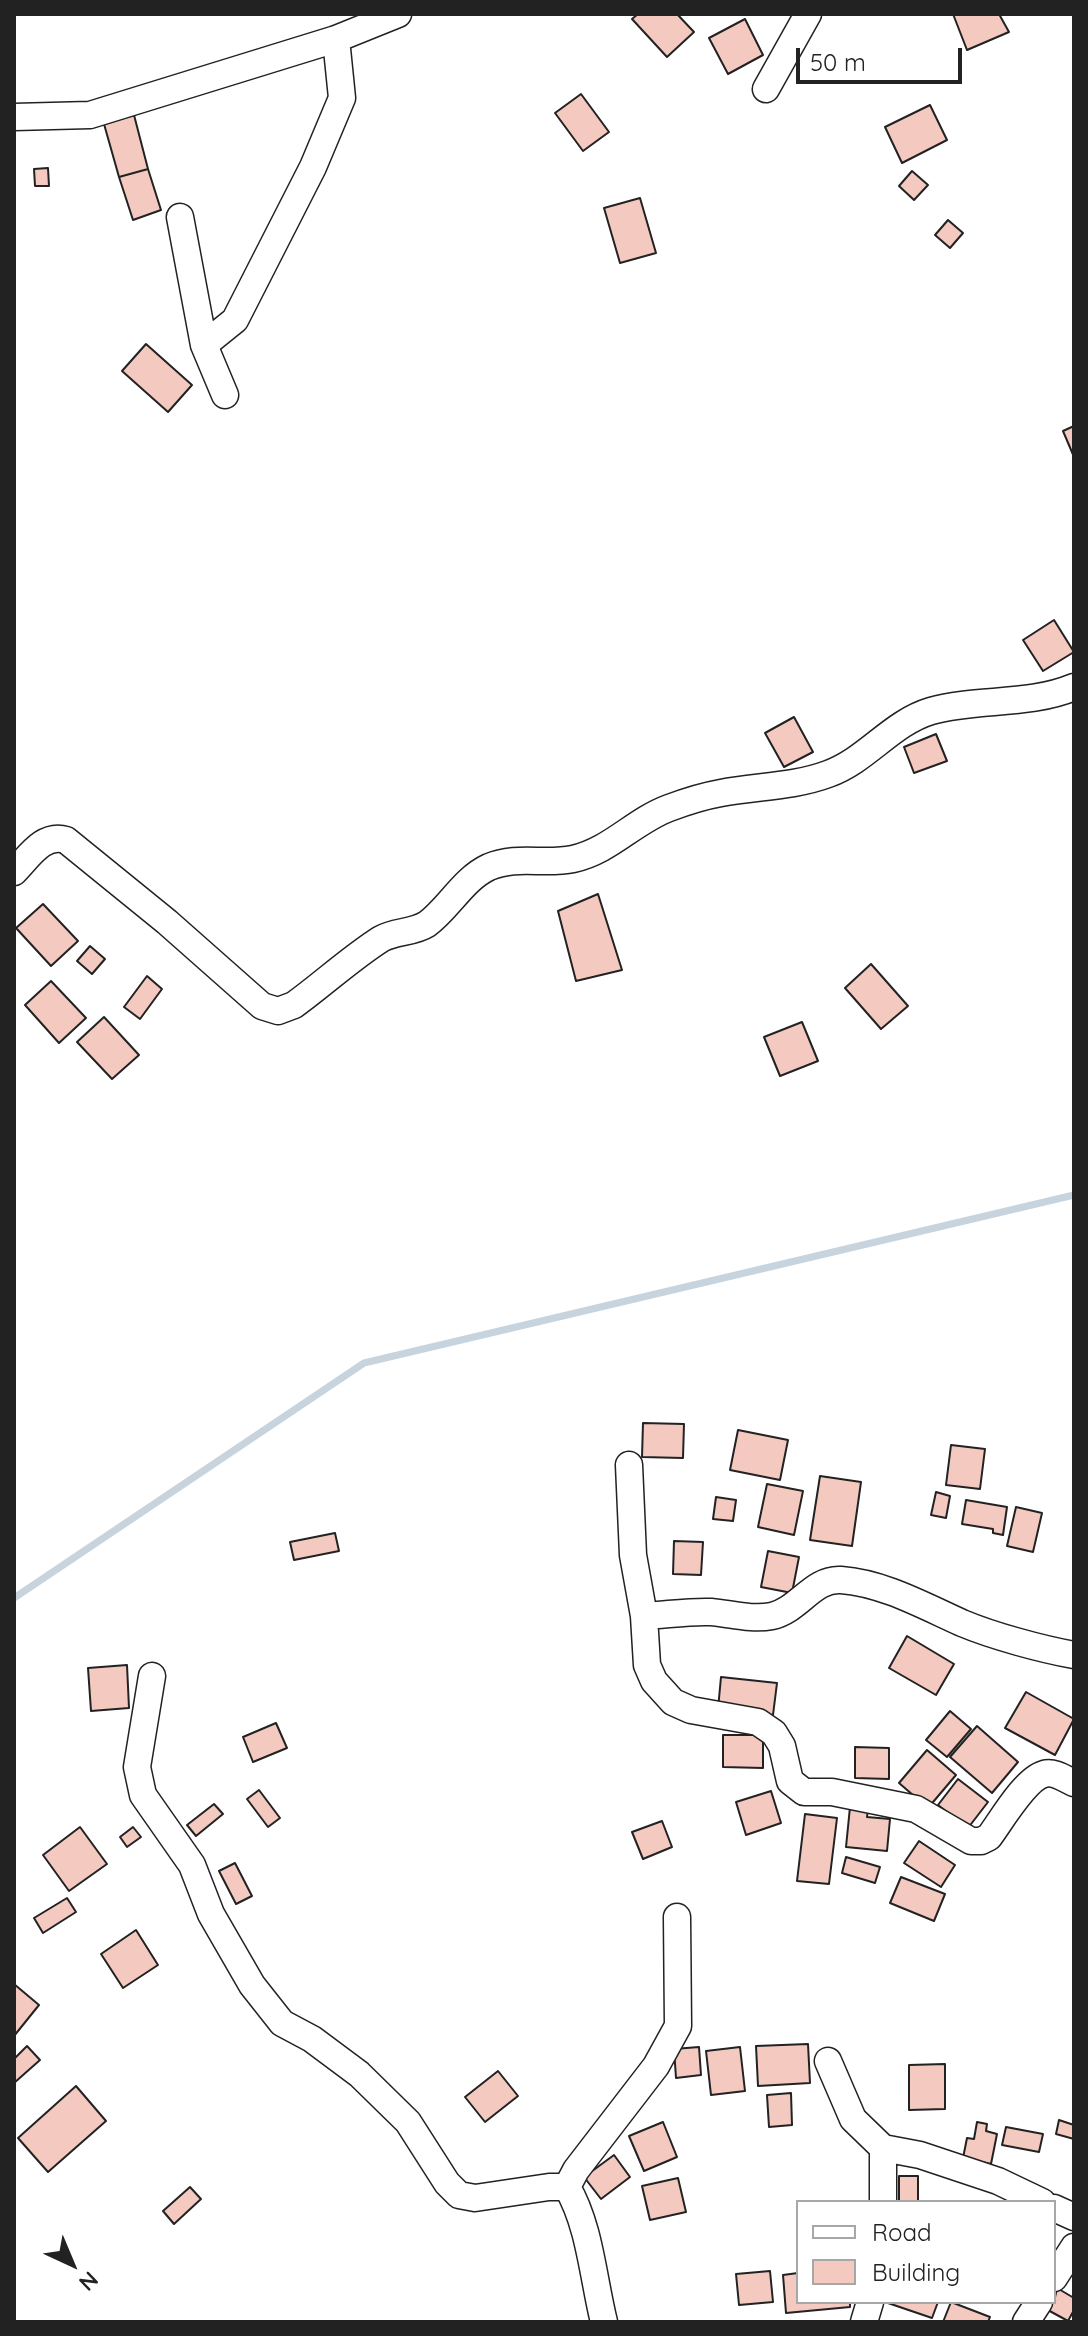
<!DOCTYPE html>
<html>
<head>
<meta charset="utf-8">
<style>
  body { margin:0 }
  #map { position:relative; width:1088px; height:2336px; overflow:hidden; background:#fff; font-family:Quicksand,sans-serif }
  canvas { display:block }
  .frame { position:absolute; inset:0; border:16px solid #222; pointer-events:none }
  .legend { position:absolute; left:796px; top:2200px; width:260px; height:104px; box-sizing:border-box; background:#fff; border:2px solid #a7a7a7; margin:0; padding:10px 14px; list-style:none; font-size:24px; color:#222 }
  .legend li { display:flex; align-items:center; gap:16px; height:40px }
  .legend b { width:40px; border:2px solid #a7a7a7 }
  .north { position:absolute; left:32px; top:2224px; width:80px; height:80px; -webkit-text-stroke:6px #fff; paint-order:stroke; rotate:136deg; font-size:22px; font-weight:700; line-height:32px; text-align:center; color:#222 }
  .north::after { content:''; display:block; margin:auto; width:28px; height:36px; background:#222; clip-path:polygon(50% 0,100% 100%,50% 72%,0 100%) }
  .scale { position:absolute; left:796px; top:48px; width:166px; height:36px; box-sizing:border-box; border:4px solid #222; border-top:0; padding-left:10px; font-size:24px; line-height:28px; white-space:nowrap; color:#222; -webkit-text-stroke:6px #fff; paint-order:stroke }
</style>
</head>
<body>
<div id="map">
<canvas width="1088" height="2336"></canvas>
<div class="frame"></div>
<ul class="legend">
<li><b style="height:10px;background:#fff"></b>Road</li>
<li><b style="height:22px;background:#f3c9c0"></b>Building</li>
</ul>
<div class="north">N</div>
<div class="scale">50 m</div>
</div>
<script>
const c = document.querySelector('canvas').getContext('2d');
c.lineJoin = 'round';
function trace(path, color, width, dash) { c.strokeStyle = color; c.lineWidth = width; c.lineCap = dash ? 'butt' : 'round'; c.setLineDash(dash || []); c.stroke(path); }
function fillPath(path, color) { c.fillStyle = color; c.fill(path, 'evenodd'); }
trace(new Path2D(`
  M 14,1598 L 364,1363 L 1074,1195`), '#c7d3dd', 7);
const building = new Path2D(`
  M 638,14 L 677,14 L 694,32 L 667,57 L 632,19 Z
  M 953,14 L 999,14 L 1009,32 L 967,50 Z
  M 745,19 L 763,55 L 728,74 L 709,38 Z
  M 581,94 L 609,132 L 583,151 L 555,113 Z
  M 930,105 L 947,140 L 902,163 L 885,127 Z
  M 134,115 L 148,169 L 119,177 L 104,124 Z
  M 48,168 L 49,186 L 35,186 L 34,169 Z
  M 148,169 L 161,210 L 133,220 L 119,177 Z
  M 912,171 L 928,185 L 914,200 L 899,186 Z
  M 640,198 L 656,253 L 620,263 L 604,208 Z
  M 948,220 L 963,233 L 950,248 L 935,235 Z
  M 146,344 L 192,385 L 168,412 L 122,371 Z
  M 1074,426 L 1074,457 L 1063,431 Z
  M 1054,620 L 1074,652 L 1043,671 L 1023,640 Z
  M 794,717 L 813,752 L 784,767 L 765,733 Z
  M 936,734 L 947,761 L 914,773 L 904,747 Z
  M 598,894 L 622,970 L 576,981 L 558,911 Z
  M 43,904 L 78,941 L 51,966 L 16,928 Z
  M 90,946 L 105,959 L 92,974 L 77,961 Z
  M 871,964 L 908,1006 L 881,1029 L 845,988 Z
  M 147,976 L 162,989 L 140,1019 L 124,1007 Z
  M 51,981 L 86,1018 L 59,1043 L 25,1005 Z
  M 104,1017 L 139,1055 L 112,1079 L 77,1042 Z
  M 802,1022 L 818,1061 L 780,1076 L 764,1037 Z
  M 643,1423 L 684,1424 L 683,1458 L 642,1457 Z
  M 738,1430 L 788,1440 L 780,1480 L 730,1470 Z
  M 951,1445 L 985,1449 L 980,1489 L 946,1485 Z
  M 820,1476 L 861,1482 L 852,1546 L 810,1540 Z
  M 767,1484 L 803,1491 L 794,1535 L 758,1527 Z
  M 936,1492 L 950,1496 L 946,1518 L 931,1515 Z
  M 716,1497 L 736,1500 L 733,1521 L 713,1519 Z
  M 966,1500 L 1007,1507 L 1003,1535 L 993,1533 L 993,1529 L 962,1524 Z
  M 1016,1507 L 1042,1513 L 1033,1552 L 1007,1546 Z
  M 335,1533 L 339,1551 L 294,1560 L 290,1542 Z
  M 674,1541 L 703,1542 L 701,1575 L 673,1574 Z
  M 768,1551 L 799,1557 L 792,1593 L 761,1587 Z
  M 907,1636 L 954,1664 L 936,1695 L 889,1668 Z
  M 127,1665 L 129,1708 L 91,1711 L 88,1668 Z
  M 721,1677 L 777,1683 L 773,1715 L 718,1709 Z
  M 1026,1692 L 1074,1719 L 1055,1755 L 1005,1728 Z
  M 950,1711 L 971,1729 L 947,1757 L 926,1740 Z
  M 276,1723 L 287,1748 L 253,1762 L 243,1737 Z
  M 977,1726 L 1018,1762 L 992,1793 L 950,1757 Z
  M 723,1735 L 763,1735 L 763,1768 L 723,1767 Z
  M 855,1747 L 889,1748 L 889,1779 L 855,1778 Z
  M 927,1750 L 956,1775 L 928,1808 L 899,1783 Z
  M 958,1779 L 988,1802 L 968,1828 L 938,1805 Z
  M 259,1790 L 280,1818 L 268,1827 L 247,1799 Z
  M 771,1791 L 781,1823 L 746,1835 L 736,1802 Z
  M 214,1804 L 223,1814 L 196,1836 L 187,1825 Z
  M 850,1807 L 868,1809 L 867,1817 L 890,1819 L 887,1851 L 846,1847 Z
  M 805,1814 L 837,1818 L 829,1884 L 797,1881 Z
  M 662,1821 L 672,1847 L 643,1859 L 632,1832 Z
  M 80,1827 L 107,1864 L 69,1891 L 43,1855 Z
  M 133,1827 L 141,1837 L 127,1847 L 120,1837 Z
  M 919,1841 L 955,1865 L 941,1887 L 904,1863 Z
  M 846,1857 L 880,1867 L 875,1883 L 842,1873 Z
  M 235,1863 L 252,1896 L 236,1904 L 219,1871 Z
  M 901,1877 L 945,1894 L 934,1921 L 890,1903 Z
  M 67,1898 L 76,1912 L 43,1933 L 34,1918 Z
  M 136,1930 L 158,1965 L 123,1988 L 101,1954 Z
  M 14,1984 L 39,2005 L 14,2036 Z
  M 808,2044 L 810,2083 L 758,2086 L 756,2046 Z
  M 27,2046 L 40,2060 L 14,2083 L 14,2059 Z
  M 699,2047 L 701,2075 L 676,2078 L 674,2049 Z
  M 740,2047 L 745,2091 L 711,2095 L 706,2051 Z
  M 945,2064 L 945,2109 L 909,2110 L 909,2065 Z
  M 498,2071 L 518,2096 L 485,2122 L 465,2097 Z
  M 76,2086 L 106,2121 L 48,2172 L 18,2138 Z
  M 791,2093 L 792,2125 L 769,2127 L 767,2095 Z
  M 1059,2120 L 1074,2125 L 1074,2139 L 1056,2134 Z
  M 663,2122 L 677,2157 L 644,2171 L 629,2136 Z
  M 977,2122 L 987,2124 L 986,2131 L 997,2134 L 991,2164 L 963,2158 L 967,2138 L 974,2139 Z
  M 1006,2127 L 1043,2134 L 1039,2152 L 1002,2145 Z
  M 614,2155 L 630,2177 L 601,2199 L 584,2177 Z
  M 899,2176 L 918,2176 L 918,2202 L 899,2202 Z
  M 678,2178 L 686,2212 L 650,2220 L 642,2186 Z
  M 190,2187 L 201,2199 L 174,2224 L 163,2211 Z
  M 770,2271 L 773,2302 L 739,2305 L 736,2274 Z
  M 798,2273 L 798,2302 L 850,2302 L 850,2307 L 786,2313 L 783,2275 Z
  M 1057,2288 L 1074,2298 L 1074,2310 L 1068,2321 L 1046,2309 L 1049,2302 L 1054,2302 Z
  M 885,2302 L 938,2302 L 932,2318 Z
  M 951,2302 L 990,2317 L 988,2322 L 943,2322 Z`);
fillPath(building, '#f3c9c0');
trace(building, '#222', 2);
const minor = new Path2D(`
  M 766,89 L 808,14
  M 14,117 L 90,115 L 336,39 L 398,14
  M 180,217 L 204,345 L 225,395
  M 204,345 L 235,320 L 313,167 L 342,98 L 336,39
  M 14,872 C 29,857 43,833 66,840 L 167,922 L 262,1006 L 278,1011 L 294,1005 C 323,984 351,958 381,939 C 395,931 413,933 427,924 C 449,908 463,879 489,867 C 517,855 544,865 573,859 C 610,851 634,821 669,808 C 685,802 704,796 721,793 C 757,786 793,787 828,774 C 867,760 891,723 931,711 C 978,698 1028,706 1074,687
  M 629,1465 L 633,1555 L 644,1616 L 647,1665 L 654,1681 L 673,1702 L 691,1710 L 758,1722 L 774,1733 L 782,1746 L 790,1781 L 804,1792 L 832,1792 L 916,1809 L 971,1841 L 981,1841 L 989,1837 C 1001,1821 1025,1779 1044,1774 C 1054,1771 1065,1779 1074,1783
  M 644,1616 C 666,1615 689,1611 711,1612 C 732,1614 752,1620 772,1616 C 799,1610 813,1578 841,1580 C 883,1583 924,1606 962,1623 C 993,1636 1041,1649 1074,1655
  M 152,1676 L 137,1767 L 143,1795 L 192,1865 L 211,1914 L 252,1985 L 282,2023 L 312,2039 L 359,2074 L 408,2122 L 447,2183 L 459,2195 L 475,2198 L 549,2187 L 567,2187 C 590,2226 593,2278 604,2322
  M 828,2061 L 853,2119 L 883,2148 L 920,2155 L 998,2181 L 1042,2202
  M 883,2148 L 883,2202
  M 567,2187 L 576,2170 L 656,2066 L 678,2026 L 677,1917
  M 1054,2208 L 1074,2217
  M 1054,2278 L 1074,2247
  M 864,2322 L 870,2302
  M 1026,2322 L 1039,2302`);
trace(minor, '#222', 29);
trace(minor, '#fff', 26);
</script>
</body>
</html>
